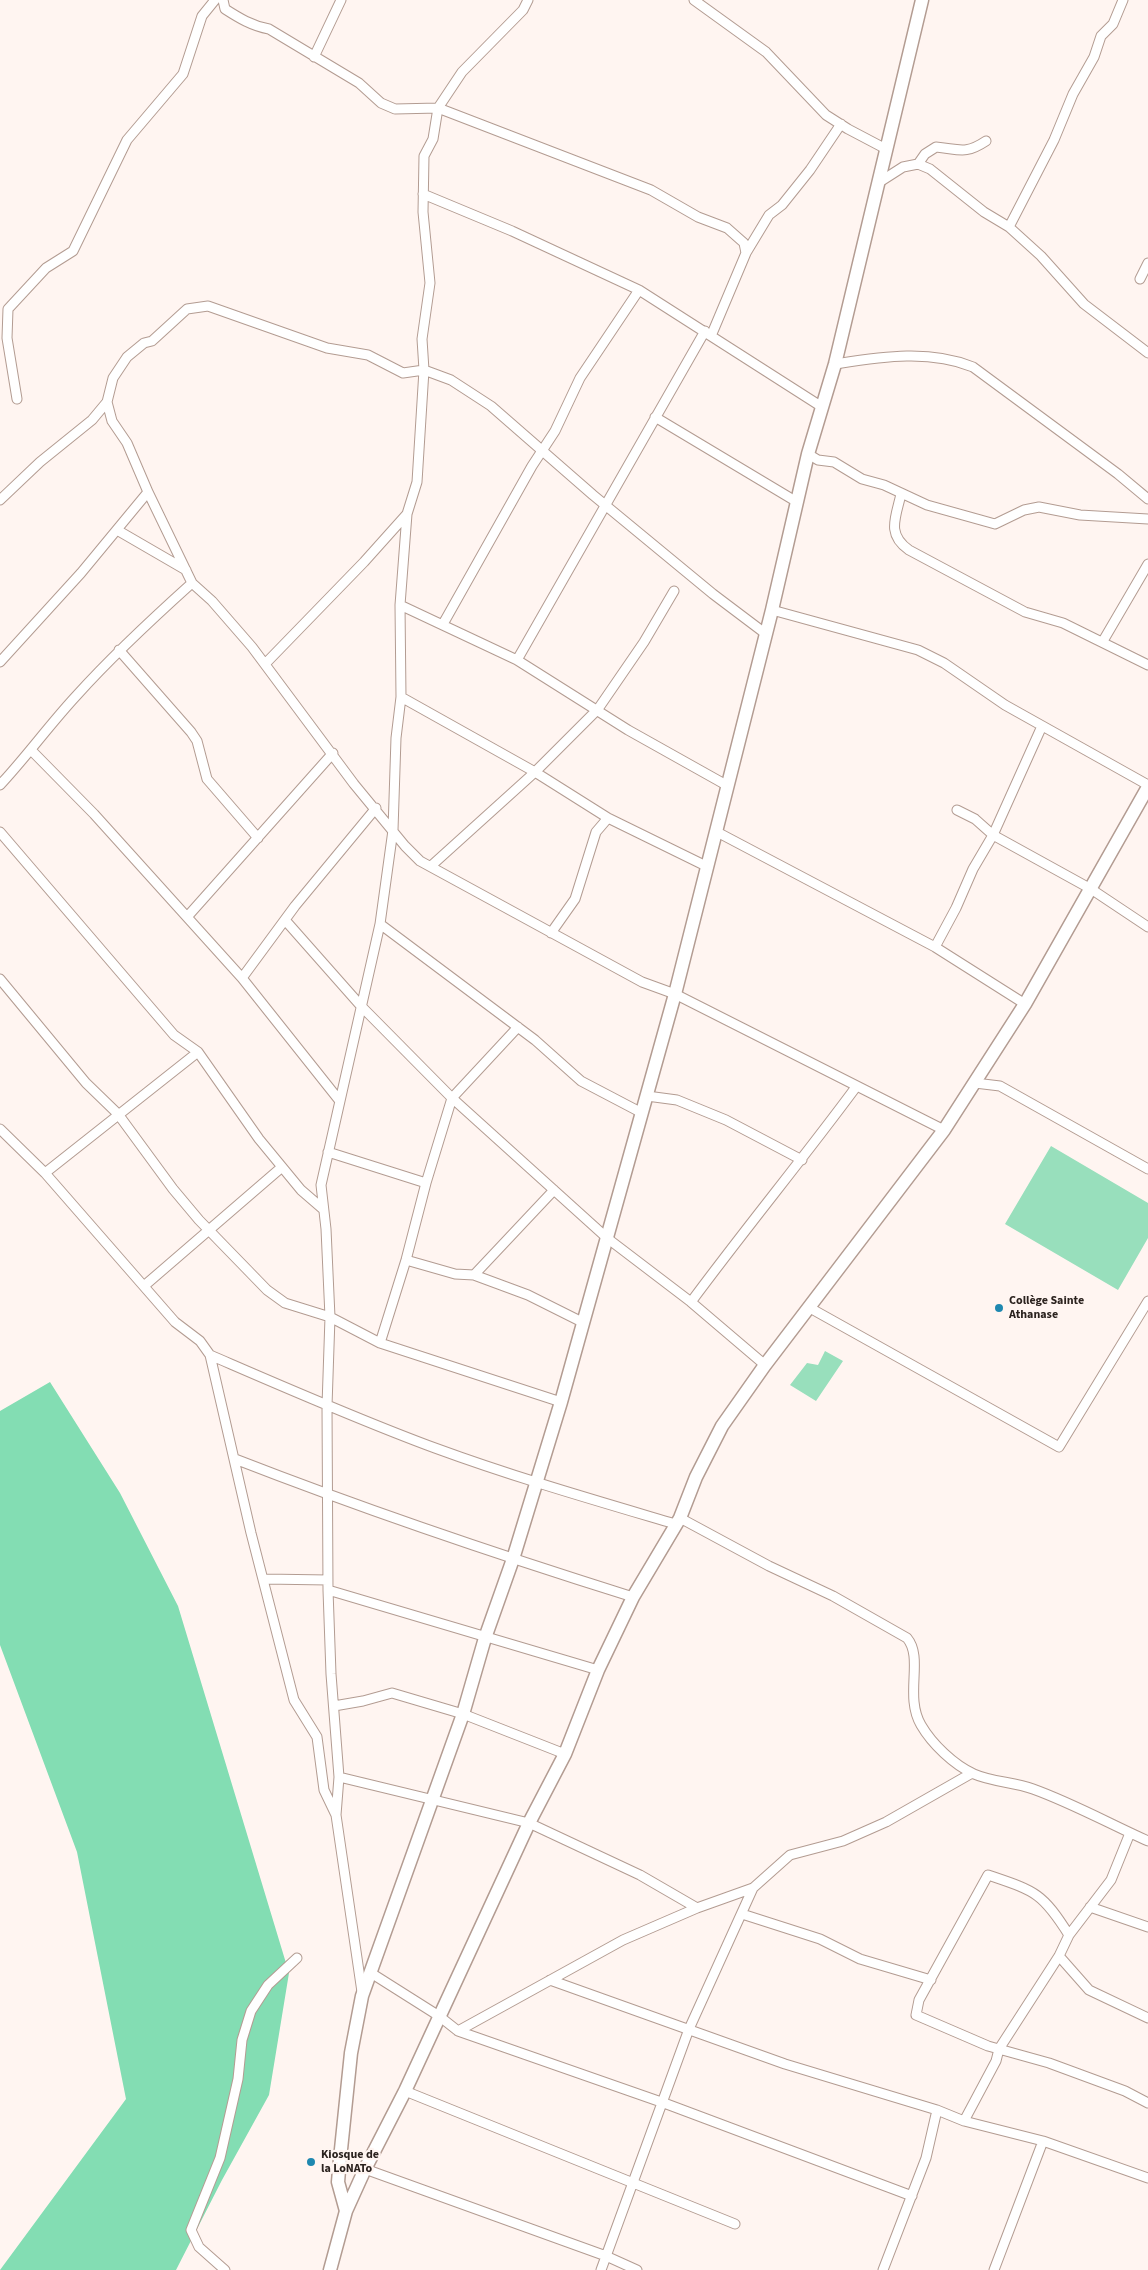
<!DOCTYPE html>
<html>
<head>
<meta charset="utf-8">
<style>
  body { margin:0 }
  canvas { display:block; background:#fff5f1 }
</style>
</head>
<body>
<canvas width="1148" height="2270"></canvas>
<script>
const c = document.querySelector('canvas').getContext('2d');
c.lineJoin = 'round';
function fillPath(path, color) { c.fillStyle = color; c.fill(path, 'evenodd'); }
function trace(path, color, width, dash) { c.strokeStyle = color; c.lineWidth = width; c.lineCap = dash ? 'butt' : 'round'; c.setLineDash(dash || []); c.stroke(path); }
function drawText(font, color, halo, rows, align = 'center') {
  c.font = font + ' "Source Sans 3",sans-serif'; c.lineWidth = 4.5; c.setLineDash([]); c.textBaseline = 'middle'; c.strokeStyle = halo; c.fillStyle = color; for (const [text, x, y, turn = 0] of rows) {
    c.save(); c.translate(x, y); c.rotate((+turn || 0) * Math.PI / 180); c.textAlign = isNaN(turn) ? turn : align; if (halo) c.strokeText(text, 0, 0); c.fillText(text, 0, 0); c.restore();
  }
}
fillPath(new Path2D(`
  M 1051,1146 L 1148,1203 L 1148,1238 L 1118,1290 L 1005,1224 Z
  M 825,1351 L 843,1361 L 816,1401 L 790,1385 L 807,1363 L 818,1365 Z`), '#98dfbc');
fillPath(new Path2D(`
  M 50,1382 L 120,1493 L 178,1606 L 289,1973 L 269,2095 L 222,2180 L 176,2270 L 0,2270 L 126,2099 L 77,1852 L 0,1645 L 0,1411 Z`), '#83ddb3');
const street = new Path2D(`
  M 223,0 L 225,9 C 239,18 252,26 269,29 L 359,83 L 381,103 L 395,109 L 438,108 L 651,190 L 698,217 L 727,228 L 744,243 L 746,253
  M 694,0 L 766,52 L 826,115 L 848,129 L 886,149
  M 314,57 L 341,0
  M 918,164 L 925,154 L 936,147 C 959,149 965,155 986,141
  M 878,183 L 903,167 L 918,164 L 930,169 L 984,212 L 1009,227 L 1041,256 L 1084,304 L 1148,353
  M 423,194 L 512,231 L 639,290 L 822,407
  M 1009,227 L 1054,140 L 1073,94 L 1094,57 L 1101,36 L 1113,24 L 1123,0
  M 1140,279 L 1148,263
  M 711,336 L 746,253 L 769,215 L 782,205 L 810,170 L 841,124
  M 835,364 C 881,357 929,349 973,367 L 1118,474 L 1148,499
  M 17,399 L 7,338 L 8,309 L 46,268 L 73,251 L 127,140 L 183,74 L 202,16 L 215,0
  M 655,417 L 797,502
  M 808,454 L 818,460 L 834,462 L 862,479 L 884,485 L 927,505 L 995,524 L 1024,510 L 1039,507 L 1080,515 L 1148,519
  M 148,492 L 127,443 L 112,421 L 107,402 L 113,378 L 127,357 L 144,343 L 152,341 L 187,309 L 208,306 L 327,348 L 368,355 L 403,373 L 424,370 L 451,380 L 491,406 L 593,495 L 713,594 L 766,634
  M 901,494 C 896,517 886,534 909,550 L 1025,612 L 1063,623 L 1148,665
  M 0,500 L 40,462 L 92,420 L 107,402
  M 117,530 L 186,570
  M 400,605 L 517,660 L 628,730 L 728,786
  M 772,610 L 918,650 L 944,663 L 1005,705 L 1148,785
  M 443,624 L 532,466 L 555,431 L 580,378 L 639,290
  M 1103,641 L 1148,564
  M 119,650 L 191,732 L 197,741 L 207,779 L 258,838
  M 517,660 L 705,331
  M 0,662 L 81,573 L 148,492 L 192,583 L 212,601 L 252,647 L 354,784 L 405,846 L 420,861 L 642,982 L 675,994 L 944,1130
  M 265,664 L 364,562 L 407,514
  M 401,697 L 535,772 L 608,818 L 708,867
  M 32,751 L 94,814 L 242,978
  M 0,785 C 27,756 50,724 77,695 C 113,655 152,619 192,583
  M 957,810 L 975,819 L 993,835 L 1091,889 L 1148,927
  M 0,832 L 174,1035 L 198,1052 L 259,1139 L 301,1190 L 323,1209
  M 717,832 L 935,947 L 1025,1004
  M 431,866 L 535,772 L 598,709 L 644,642 L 674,591
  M 187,917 L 333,753
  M 285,920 L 361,1006 L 452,1098 L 607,1238 L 691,1302 C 745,1229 802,1160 856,1087
  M 380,924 L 535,1040 L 581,1081 L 642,1113
  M 551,933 L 575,899 L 596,832 L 608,818
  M 935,947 L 956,908 L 973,869 L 993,835 L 1042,726
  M 0,979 L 86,1083 L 118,1114 L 173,1189 L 199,1220 L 267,1290 L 285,1303 L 330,1317 L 380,1343 L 561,1402
  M 198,1052 L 45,1173 L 175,1322 L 200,1341 L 210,1355 L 251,1533 L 294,1700 L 317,1737 L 324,1790 L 336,1815
  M 975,1083 L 1000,1086 L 1148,1169
  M 647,1096 L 677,1100 L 726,1120 L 802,1160
  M 339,1100 L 242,978 L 295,906 L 376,808
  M 0,1129 L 45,1173
  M 328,1152 L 426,1183
  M 406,1260 L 455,1274 L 474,1275 L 528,1295 L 582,1322
  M 474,1275 L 554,1190
  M 144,1286 L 282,1167
  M 691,1302 L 765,1365
  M 810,1308 L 1059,1447 L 1148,1301
  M 380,1343 L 406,1260 L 426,1183 L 452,1098 L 518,1027
  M 210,1355 C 284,1387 359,1420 435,1448 C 514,1477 594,1500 675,1524
  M 235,1459 C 366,1510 499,1555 633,1597
  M 680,1518 L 769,1566 L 833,1596 L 907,1638 C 924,1658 904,1696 921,1725 C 932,1744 954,1765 974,1774 C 992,1782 1014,1782 1033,1789 C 1072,1803 1110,1824 1148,1841
  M 265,1579 L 328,1580
  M 328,1590 L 598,1670
  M 334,1706 L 363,1701 L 392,1693 L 463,1714 L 565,1754
  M 339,1777 L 529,1823 L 640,1875 L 697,1908
  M 1090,1907 L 1148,1927
  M 742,1914 L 820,1939 L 860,1959 L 931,1980
  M 1069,1935 C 1042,1892 1035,1891 988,1875 L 919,2000 L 916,2015 L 988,2046 L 1049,2063 L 1125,2091 L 1148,2103
  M 1059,1956 L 1089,1990 L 1148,2018
  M 371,1973 L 439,2016 L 458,2031 L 664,2103 L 912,2196
  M 550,1980 L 785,2064 L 937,2110 L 964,2121 L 1043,2141 L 1148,2178
  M 362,1992 L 336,1815 L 339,1777 L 331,1674 L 328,1590 L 327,1406 L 330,1317 L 326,1229 L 321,1185 L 380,924 L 393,830 L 396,738 L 401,697 L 400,605 L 407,514 L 417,482 L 424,370 L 422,339 L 430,283 L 423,212 L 424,156 L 433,139 L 438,108 L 462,72 L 523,10 L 528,0
  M 458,2031 L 623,1940 L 697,1908 L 753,1888 L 790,1855 L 843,1841 L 886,1822 L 972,1773
  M 405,2091 L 735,2224
  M 964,2121 L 996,2061 L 999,2049 L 1059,1956 L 1069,1935 L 1111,1880 L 1130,1833
  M 365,2169 L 606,2256 L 637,2270
  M 225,2270 L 199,2247 L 191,2230 L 220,2158 L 238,2079 L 242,2040 L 251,2011 L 268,1985 L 297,1958
  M 601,2270 L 689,2029 L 753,1888
  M 883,2270 L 926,2158 L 937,2110
  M 994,2270 L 1043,2141`);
const secondary = new Path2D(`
  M 346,2211 L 338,2182 L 340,2159 L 351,2053 L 362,1996 L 463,1714 L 485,1638 L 513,1559 L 561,1402 L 675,994 L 772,610 L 808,454 L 835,364 L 922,0
  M 330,2270 L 346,2211 L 365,2169 L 405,2091 L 529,1823 L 565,1754 L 598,1670 L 633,1597 L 680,1518 L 696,1477 L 722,1426 L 765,1365 L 944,1130 L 1025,1004 L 1148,787`);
trace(street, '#b39c92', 11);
trace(secondary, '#b39c92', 15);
trace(street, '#fff', 9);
trace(secondary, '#fff', 12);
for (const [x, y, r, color] of [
  [999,1308,5,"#1f88b0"],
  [311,2162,5,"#1f88b0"]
]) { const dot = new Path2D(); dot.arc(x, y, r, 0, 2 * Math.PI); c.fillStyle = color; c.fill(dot); trace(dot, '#fff5f1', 2); }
drawText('bold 12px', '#2b221e', '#fff5f1', [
  ["Collège Sainte",1009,1301],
  ["Athanase",1009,1315],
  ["Kiosque de",321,2155],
  ["la LoNATo",321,2169]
], 'left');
</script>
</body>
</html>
